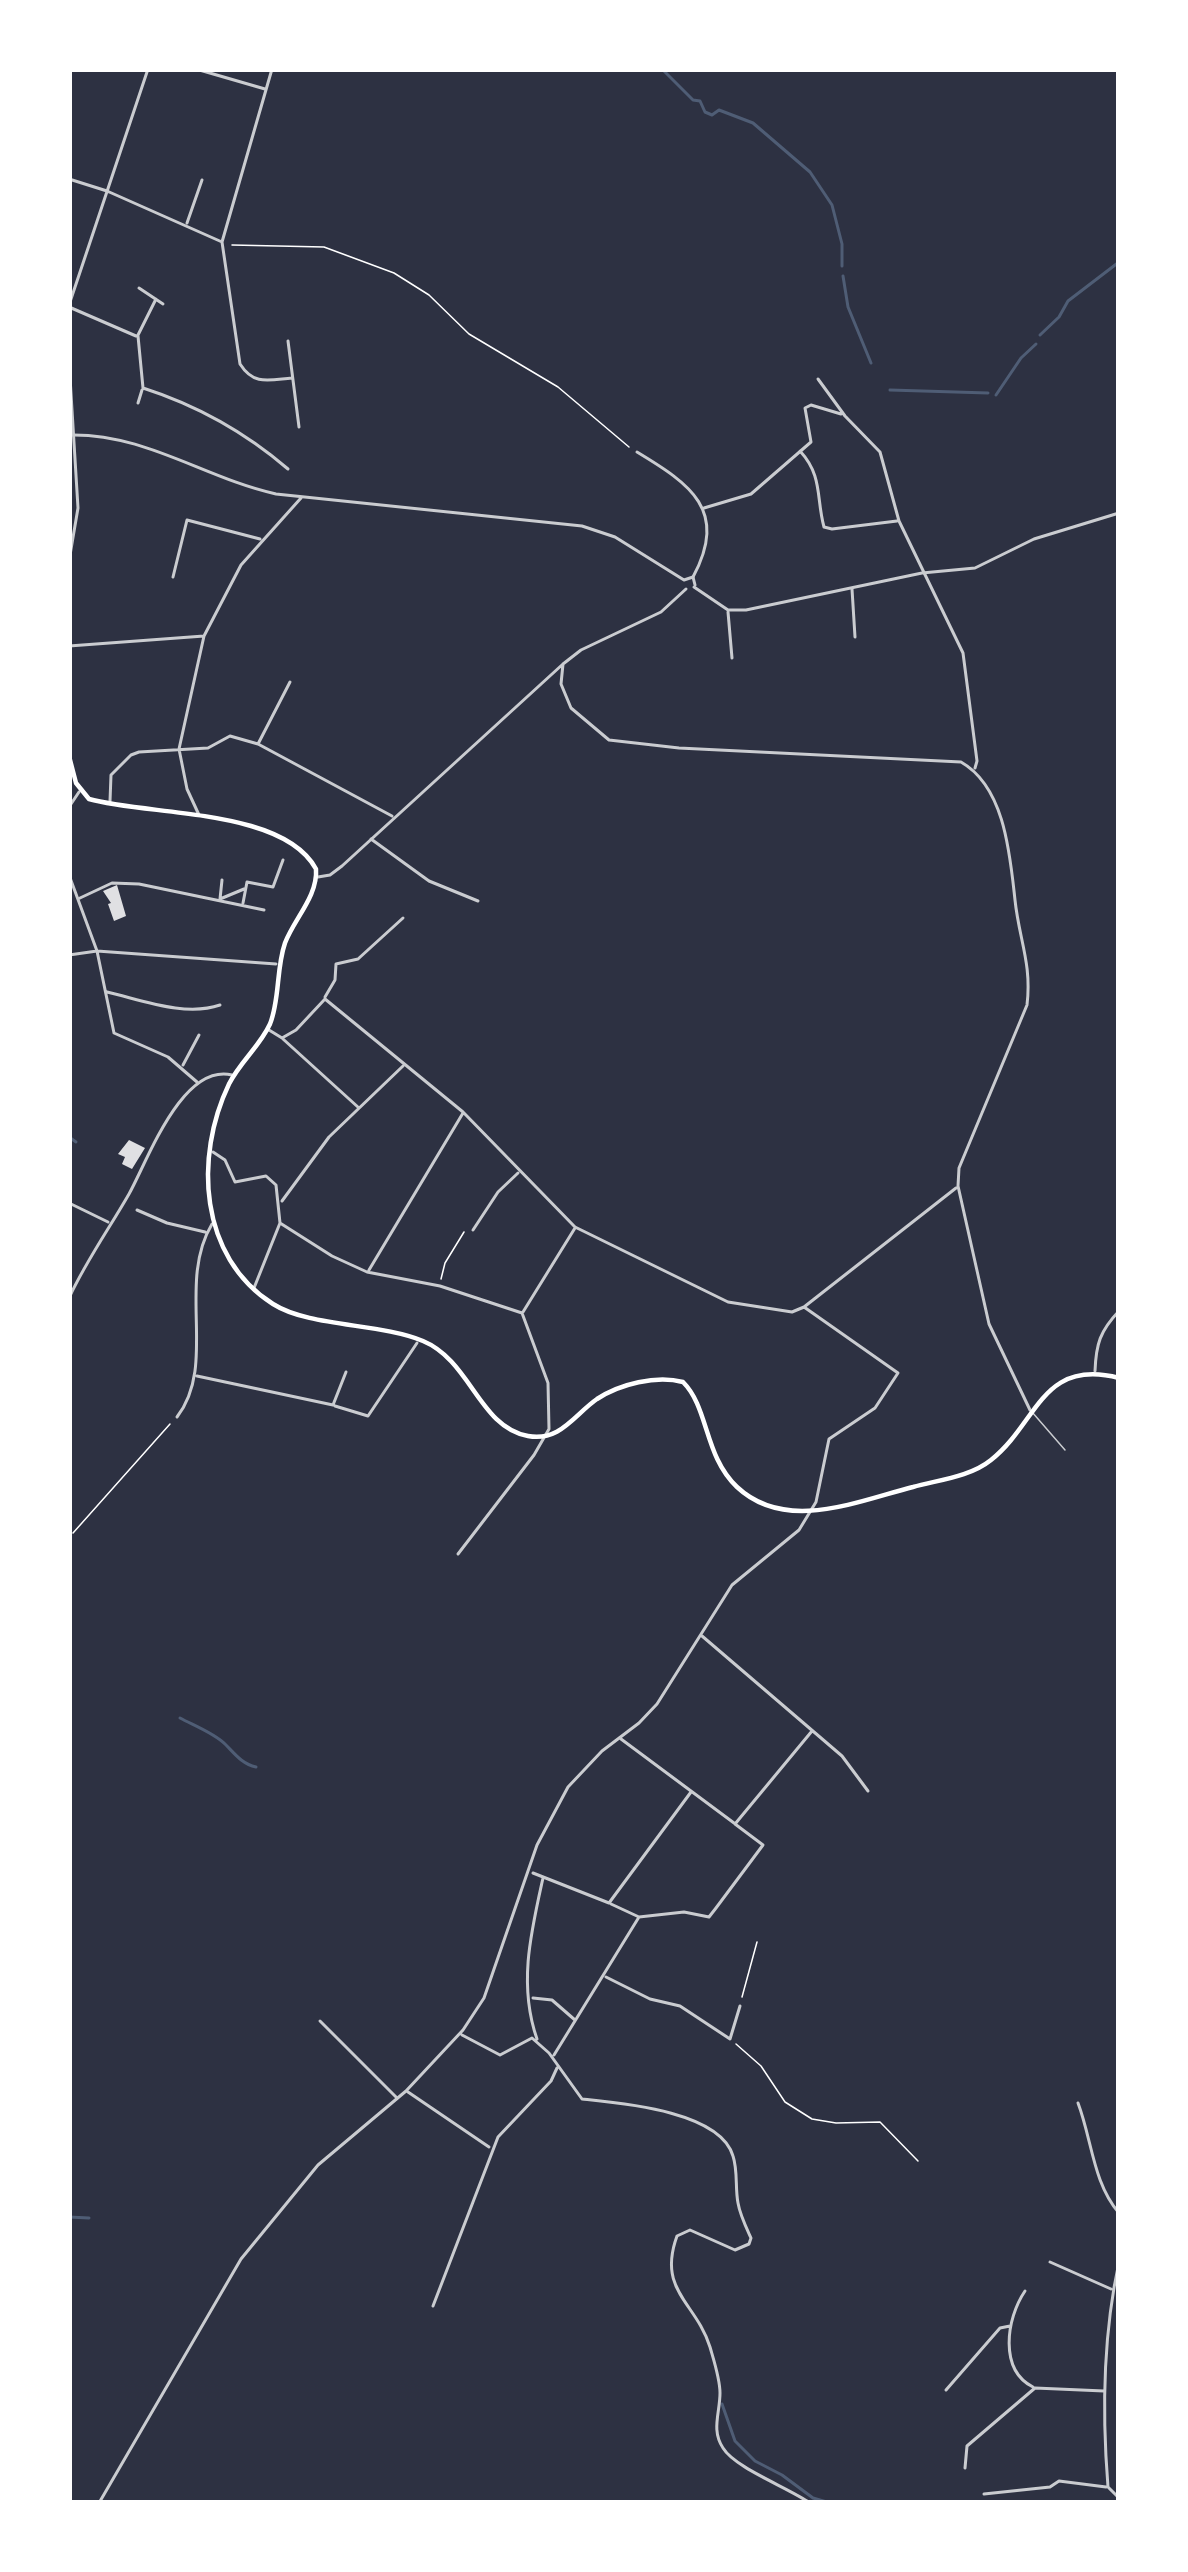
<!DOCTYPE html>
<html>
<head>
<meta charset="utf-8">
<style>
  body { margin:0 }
  #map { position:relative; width:1188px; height:2572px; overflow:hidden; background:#2d3142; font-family:"PT Sans",sans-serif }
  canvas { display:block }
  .frame { position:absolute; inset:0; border:72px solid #fff; pointer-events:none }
</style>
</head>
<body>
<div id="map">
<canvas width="1188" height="2572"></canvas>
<div class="frame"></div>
</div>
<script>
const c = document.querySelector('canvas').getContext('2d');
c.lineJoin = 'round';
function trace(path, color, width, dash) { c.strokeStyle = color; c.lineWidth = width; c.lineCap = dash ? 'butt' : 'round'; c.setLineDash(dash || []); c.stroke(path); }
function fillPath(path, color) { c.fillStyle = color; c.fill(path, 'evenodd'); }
trace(new Path2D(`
  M 662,69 L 693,100 L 700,101 L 705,112 L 712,115 L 719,110 L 753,123 L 810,172 L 832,205 L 842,244 L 842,266
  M 843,276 L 848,307 L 871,363
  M 1040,335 L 1059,317 L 1068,301 L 1119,262
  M 890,390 L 988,393
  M 996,395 L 1021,358 L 1036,344
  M 69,1137 L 76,1142
  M 180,1718 C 193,1725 214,1733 225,1744 C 235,1754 242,1764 256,1767
  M 69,2217 L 89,2218
  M 722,2404 L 735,2441 L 755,2461 L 782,2475 L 813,2498 L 830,2503`), '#4f5d75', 3);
fillPath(new Path2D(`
  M 117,885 L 126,916 L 114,921 L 108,904 L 111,903 L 103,891 Z
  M 129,1140 L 145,1148 L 132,1169 L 122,1164 L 125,1157 L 118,1154 Z`), '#e0e0e3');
trace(new Path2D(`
  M 232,245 L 324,247 L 394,273 L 429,295 L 469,334 L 558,387 L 629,447
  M 441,1279 L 445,1263 L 464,1232
  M 73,1533 L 170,1424
  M 742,1997 L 757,1942
  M 736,2044 L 761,2066 L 785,2102 L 812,2119 L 836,2123 L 880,2122 L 918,2161`), '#fff', 1.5);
trace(new Path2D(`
  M 1032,1412 L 1065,1450`), '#caccd0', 1.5);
trace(new Path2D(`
  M 196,69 L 265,89
  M 272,69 L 222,242 L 240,364 C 254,386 269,380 292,378
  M 69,179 L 107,191 L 222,242
  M 187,223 L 202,180
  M 139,288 L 163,304
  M 69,305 L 148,69
  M 69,307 L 136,336
  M 138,335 L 156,299
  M 138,336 L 143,388 C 196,405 246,433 288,469
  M 288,341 L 299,427
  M 69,361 L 78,508 L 69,561
  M 818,379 L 845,416 L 880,452 L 899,521 L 963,653 L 977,761 L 975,768
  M 138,403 L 142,390
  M 800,451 C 823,476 816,498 824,527 L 832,529 L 897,521
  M 637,452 C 690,484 729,510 693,577
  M 704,508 L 751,494 L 811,442 L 805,408 L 811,405 L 841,414
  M 173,577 L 187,520 L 260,539
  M 852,589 L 855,637
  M 728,612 L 732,658
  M 69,646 L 204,636
  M 563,664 L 561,684 L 571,708 L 609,740 L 679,748 L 961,762 C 1005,787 1010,855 1015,900 C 1019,939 1032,964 1027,1005 L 959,1168 L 958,1186 L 989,1324 L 1030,1410
  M 258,744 L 290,682
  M 110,801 L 111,775 L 131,755 L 139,752 L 208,748 L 230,736 L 258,744 L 392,816
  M 69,807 L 79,792
  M 199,815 L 187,789 L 179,749 L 204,636 L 241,565 L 301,498
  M 371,839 L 429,881 L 478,901
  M 69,875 L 97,951 L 114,1033 L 168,1057 L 197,1082
  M 318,877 L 330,875 L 342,866 L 563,664 L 581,650 L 661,612 L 686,589
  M 222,880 L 220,899 L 244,889
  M 80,898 L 112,883 L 139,884 L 264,910
  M 243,903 L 247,882 L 273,887 L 283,860
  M 69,955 L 97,951 L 276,964
  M 107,992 C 142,1000 185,1017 220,1005
  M 325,997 L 335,980 L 336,964 L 358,959 L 403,918
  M 269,1030 L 282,1038 L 296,1030 L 325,999 L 463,1112 L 575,1227 L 728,1302 L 792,1312 L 804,1307 L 956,1188
  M 283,1039 L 359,1108
  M 183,1065 L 199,1035
  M 213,1152 L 225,1160 L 235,1182 L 266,1176 L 276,1185 L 280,1223 L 254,1288
  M 282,1201 L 329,1137 L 403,1066
  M 69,1203 L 108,1222
  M 137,1210 L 167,1223 L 205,1232
  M 280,1223 L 332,1256 L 367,1272 L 440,1286 L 522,1313 L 548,1383 L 549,1429 L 534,1455 L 458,1554
  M 473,1230 L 498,1192 L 518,1173
  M 369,1270 L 463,1113
  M 69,1298 C 86,1261 109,1229 129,1194 C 148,1160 182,1063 232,1075
  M 523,1312 L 575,1228
  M 1095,1371 C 1096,1344 1100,1331 1119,1311
  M 197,1376 L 333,1405 L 346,1372
  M 335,1406 L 368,1416 L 417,1343
  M 177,1417 C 218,1364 176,1284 212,1224
  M 702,1636 L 842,1756 L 868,1791
  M 621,1739 L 734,1823
  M 533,1873 L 609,1903 L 691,1792
  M 611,1904 L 639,1917
  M 606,1977 L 650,1999 L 680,2006 L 730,2039 L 740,2006
  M 533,1998 L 552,2000 L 575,2020
  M 320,2021 L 396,2097
  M 462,2035 L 500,2055 L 532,2038 L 549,2053 L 582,2099 C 621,2103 720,2111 733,2156 C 738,2171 735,2188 738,2203 C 740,2215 746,2227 751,2238 L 749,2244 L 735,2250 L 690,2230 L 677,2236 C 657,2291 696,2302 710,2347 C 714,2361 720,2379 720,2393 C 720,2413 711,2430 723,2448 C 735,2468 789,2488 810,2503
  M 537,2039 C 518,1985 531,1932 543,1878
  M 554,2055 L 639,1917 L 684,1912 L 709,1917 L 716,1908 L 763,1845 L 735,1824 L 812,1731
  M 408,2092 L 489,2147
  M 1078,2103 C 1092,2140 1093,2183 1119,2213
  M 1050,2262 L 1111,2289
  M 1119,2262 C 1103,2335 1102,2413 1108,2487 L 1119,2498
  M 1025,2291 C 1006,2319 999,2370 1033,2387
  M 433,2306 L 498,2137 L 551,2081 L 557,2068
  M 946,2390 L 1000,2328 L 1010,2326
  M 965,2468 L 967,2446 L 1035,2388 L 1104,2391
  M 984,2494 L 1050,2487 L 1059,2481 L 1106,2487
  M 99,2503 L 241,2259 L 318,2165 L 406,2091 L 463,2030 L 484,1998 L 537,1845 L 568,1787 L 602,1751 L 639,1723 L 657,1704 L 732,1585 L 799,1530 L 816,1502 L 829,1439 L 875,1408 L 898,1373 L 804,1307`), '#caccd0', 3);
trace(new Path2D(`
  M 69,435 C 145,433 204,478 276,494 L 582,526 L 615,537 L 684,580
  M 684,580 L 693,577 L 695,585
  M 694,587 L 728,610 L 746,610 L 922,573 L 975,568 L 1034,539 L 1119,513`), '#caccd0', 3);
trace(new Path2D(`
  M 69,756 L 76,783 L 89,799 C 150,816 283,808 316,869 C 318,896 294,919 285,943 C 276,969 280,999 270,1024 C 260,1046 240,1062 229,1084 C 194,1157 199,1257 273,1304 C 309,1327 380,1323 423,1341 C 471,1361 479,1427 528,1436 C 560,1442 574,1415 597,1399 C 620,1384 656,1375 683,1382 C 709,1408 704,1456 737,1487 C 786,1533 858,1501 913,1487 C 938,1480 970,1477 991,1460 C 1038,1423 1041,1358 1119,1378`), '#fff', 4.5);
</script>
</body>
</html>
